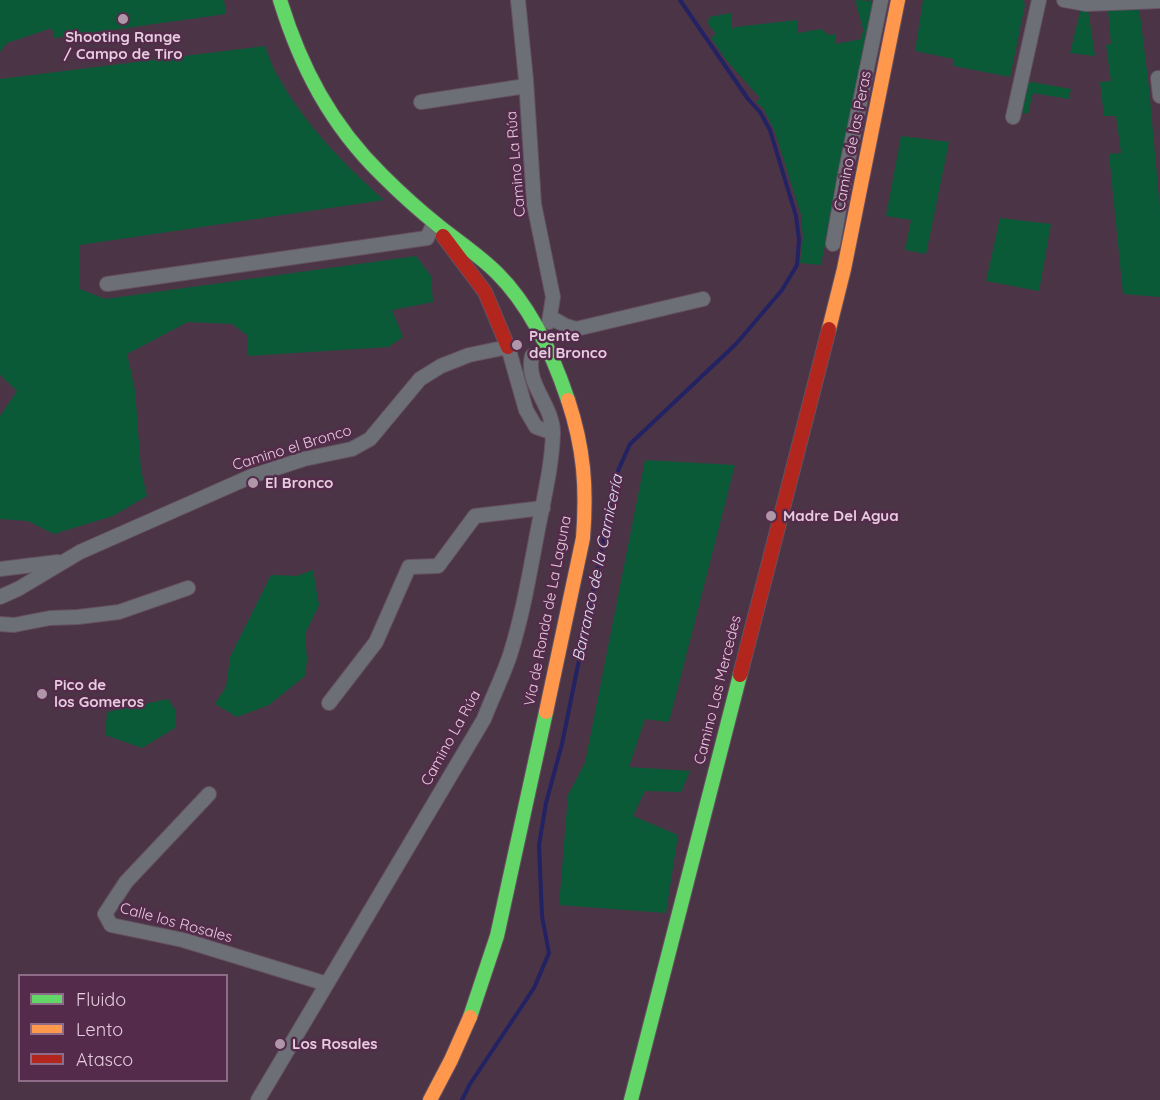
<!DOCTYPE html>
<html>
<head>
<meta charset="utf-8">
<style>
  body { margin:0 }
  #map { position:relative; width:1160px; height:1100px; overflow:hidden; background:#4b3446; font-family:Quicksand,sans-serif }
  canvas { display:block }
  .legend { position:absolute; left:18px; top:974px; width:210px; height:108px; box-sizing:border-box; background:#542b4b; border:2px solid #8e6b86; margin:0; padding:8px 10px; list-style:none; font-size:18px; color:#e5ccde }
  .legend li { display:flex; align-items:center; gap:12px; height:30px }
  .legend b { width:30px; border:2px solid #8e6b86 }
</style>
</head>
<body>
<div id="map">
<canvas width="1160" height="1100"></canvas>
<ul class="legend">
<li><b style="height:8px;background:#63d668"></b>Fluido</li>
<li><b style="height:8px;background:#ff974d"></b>Lento</li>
<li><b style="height:8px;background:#b3261e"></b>Atasco</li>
</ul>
</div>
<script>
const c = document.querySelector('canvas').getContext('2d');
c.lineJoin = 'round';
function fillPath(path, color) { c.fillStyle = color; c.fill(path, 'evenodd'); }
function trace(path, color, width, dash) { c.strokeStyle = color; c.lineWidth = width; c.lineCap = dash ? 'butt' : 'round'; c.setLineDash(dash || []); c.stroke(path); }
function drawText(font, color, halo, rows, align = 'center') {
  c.font = font + ' Quicksand,sans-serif'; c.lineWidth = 5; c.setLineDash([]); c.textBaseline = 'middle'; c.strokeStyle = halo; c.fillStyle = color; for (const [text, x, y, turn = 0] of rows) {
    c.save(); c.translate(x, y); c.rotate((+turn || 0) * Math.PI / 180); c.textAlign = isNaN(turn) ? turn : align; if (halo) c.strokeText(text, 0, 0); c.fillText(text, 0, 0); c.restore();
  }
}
fillPath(new Path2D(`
  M 0,0 L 224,0 L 226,14 L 54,38 L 52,28 L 7,43 L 0,52 Z
  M 855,0 L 873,1 L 821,265 L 800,263 L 803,238 L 801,215 L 775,132 L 763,108 L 756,102 L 760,98 L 727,61 L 711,38 L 716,34 L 708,24 L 709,17 L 731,13 L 732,29 L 735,27 L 797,20 L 798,33 L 821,29 L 829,35 L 835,34 L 835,44 L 862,39 L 861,33 L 864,32 Z
  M 923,0 L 1023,0 L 1025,5 L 1010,77 L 954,66 L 954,59 L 915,51 Z
  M 1139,7 L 1149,88 L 1160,210 L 1160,297 L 1123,294 L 1109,154 L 1121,153 L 1116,116 L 1104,116 L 1100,82 L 1111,81 L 1106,45 L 1111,44 L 1108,10 Z
  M 1081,8 L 1088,9 L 1095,56 L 1070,53 Z
  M 265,46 C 269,56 272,67 278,76 C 304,124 344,164 384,200 L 80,245 L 80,289 L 105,299 L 416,256 L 431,276 L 433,302 L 392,310 L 403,337 L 388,347 L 248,356 L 248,336 L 232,324 L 188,322 L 127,354 L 135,390 L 141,470 L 147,496 L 113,516 L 54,534 L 28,521 L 0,519 L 0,416 L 17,391 L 0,375 L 0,79 Z
  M 1026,81 L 1071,89 L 1069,99 L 1033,93 L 1028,114 L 1020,112 Z
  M 901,136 L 949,142 L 926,254 L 905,250 L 911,220 L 886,216 Z
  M 1000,218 L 1051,224 L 1039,291 L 986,281 Z
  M 645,460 L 735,465 L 669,722 L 645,719 L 629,767 L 690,771 L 681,792 L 645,791 L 633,816 L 678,835 L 666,913 L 559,905 L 568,795 L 585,763 Z
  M 313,570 L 319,605 L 305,634 L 307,659 L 305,676 L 269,705 L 237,717 L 215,704 L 226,687 L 230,657 L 271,575 L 297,576 Z
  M 168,699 L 176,711 L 175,728 L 142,748 L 105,735 L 107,712 Z`), '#0a5a38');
trace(new Path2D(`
  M 462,1100 L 470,1084 L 534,988 L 549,953 L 542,916 L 539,845 L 546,803 L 562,744 L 617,473 L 630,444 L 736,344 L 782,290 L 797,265 L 799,240 L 796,216 L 770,130 L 760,112 L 748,99 L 680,0`), '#232262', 4);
const street = new Path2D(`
  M 518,0 L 526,80 L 534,204 L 553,297 L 549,322
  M 1064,0 L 1086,4 L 1160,1
  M 1158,78 L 1160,96
  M 421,102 L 526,86
  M 1013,117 L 1039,0
  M 833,244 L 846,170 L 881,0
  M 107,284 L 427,238 L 434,223
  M 550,317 L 566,326 L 576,329 L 703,299
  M 0,569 L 58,562
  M 0,597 L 18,589 L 80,552 L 252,476 L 304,459 L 352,449 L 370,439 L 420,379 L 441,366 L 469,355 L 508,347 L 526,410 L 536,427 L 553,433
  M 0,624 L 14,625 L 50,618 L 78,617 L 119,612 L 188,588
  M 329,703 L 376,642 L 409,567 L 438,566 L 475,516 L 543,508
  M 209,794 L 126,882 L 105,914 L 111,925 L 183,940 L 327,984
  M 258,1100 L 484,719 C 492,698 503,676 510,655 C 523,614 530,571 538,529 C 544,498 552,465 553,433 C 553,405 525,384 532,356`);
const fast = new Path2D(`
  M 280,0 C 301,68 331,125 382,175 C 401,194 420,211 440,227 C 459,242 480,256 497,273 C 531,307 553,355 568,400
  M 470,1017 L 497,936 L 546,712
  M 631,1100 L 740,675`);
const slow = new Path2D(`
  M 829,329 L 844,269 L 898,0
  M 546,712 L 583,538 C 587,488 584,448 568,400
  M 430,1100 L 451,1060 L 470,1017`);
const jam = new Path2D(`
  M 443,236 L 485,292 L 508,347
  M 740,675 L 829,329`);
trace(street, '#655161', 16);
trace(fast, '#655161', 16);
trace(slow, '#655161', 16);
trace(jam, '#655161', 16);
trace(street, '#6c7076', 14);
trace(fast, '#63d668', 14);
trace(slow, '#ff974d', 14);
trace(jam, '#b3261e', 14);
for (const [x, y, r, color] of [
  [123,19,6,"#af97a9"],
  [517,345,6,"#af97a9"],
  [253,483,6,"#af97a9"],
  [771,516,6,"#af97a9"],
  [42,694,6,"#af97a9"],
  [280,1044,6,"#af97a9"]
]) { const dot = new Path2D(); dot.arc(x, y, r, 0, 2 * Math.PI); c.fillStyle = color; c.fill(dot); trace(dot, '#542b4b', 2); }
drawText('bold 15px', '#e5ccde', '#542b4b', [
  ["Shooting Range",123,37,"center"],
  ["/ Campo de Tiro",123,54,"center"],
  ["Puente",529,336],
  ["del Bronco",529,353],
  ["El Bronco",265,483],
  ["Madre Del Agua",783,516],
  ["Pico de",54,685],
  ["los Gomeros",54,702],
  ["Los Rosales",292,1044]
], 'left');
drawText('15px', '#e5ccde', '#542b4b', [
  ["Camino de las Peras",853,141,-79],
  ["Camino La Rúa",516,164,-95],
  ["Camino el Bronco",292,448,-17],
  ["Vía de Ronda de La Laguna",548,611,-79],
  ["Camino Las Mercedes",718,690,-76],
  ["Camino La Rúa",451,738,-61],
  ["Calle los Rosales",176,923,15]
]);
drawText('italic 16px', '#dee3f8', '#542b4b', [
  ["Barranco de la Carnicería",598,568,-78]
]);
</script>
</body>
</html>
